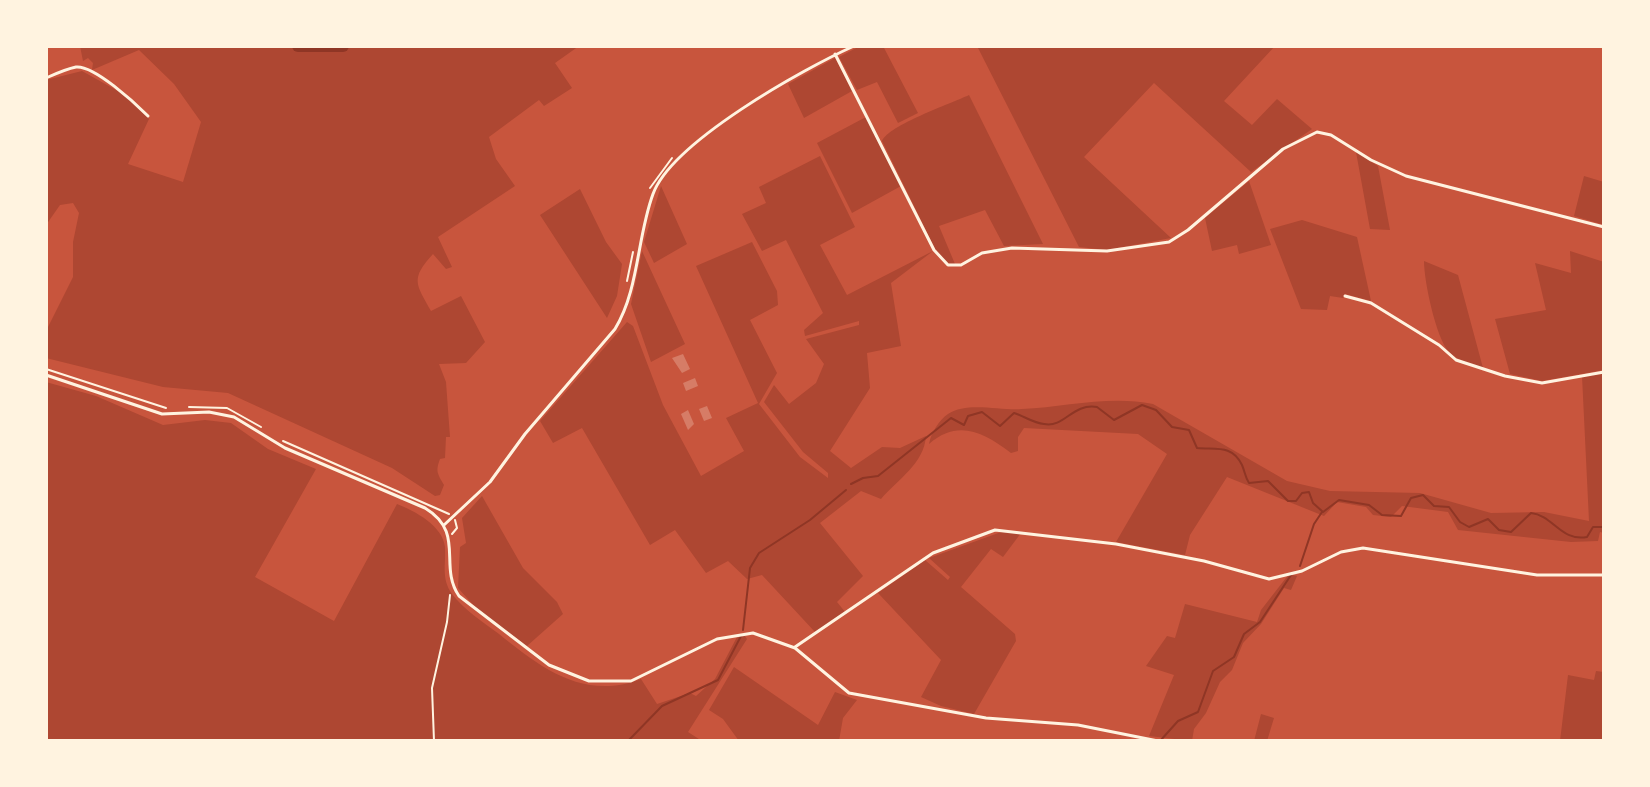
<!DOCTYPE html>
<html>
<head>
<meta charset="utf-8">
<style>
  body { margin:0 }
  #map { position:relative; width:1650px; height:787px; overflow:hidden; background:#c8553d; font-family:"DM Sans",sans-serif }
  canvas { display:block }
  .frame { position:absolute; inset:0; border:48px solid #fff3e0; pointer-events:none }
</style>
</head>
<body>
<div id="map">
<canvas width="1650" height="787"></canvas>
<div class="frame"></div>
</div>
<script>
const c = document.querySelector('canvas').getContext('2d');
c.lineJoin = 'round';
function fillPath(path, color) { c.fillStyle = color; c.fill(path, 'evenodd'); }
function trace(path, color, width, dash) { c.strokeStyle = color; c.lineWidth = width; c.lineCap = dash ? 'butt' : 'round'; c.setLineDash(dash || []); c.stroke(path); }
fillPath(new Path2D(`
  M 80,46 L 272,46 L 329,51 L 354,46 L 579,46 L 555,63 L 572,88 L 544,106 L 539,100 L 489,137 L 496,159 L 515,186 L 438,237 L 452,267 L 446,269 L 433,254 C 410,279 416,284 431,311 L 461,296 L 485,342 L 466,363 L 439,364 L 446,382 L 450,437 L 446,437 L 445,458 L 440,459 C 435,472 438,474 444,485 L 440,495 L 435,496 L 392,468 L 228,393 L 163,387 L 46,358 L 46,331 L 73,277 L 73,242 L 79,213 L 73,203 L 60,205 L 46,225 L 46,80 L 82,71 L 125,95 L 149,119 L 128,164 L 183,182 L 201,122 L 174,84 L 139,50 L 92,70 L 93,63 L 88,58 L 83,61 Z
  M 860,46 L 883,46 L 918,113 L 898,123 L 877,82 L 857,90 L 839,57 Z
  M 977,46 L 1275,46 L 1224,101 L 1252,125 L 1277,99 L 1312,129 L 1251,172 L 1154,83 L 1084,157 L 1171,238 L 1107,250 L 1079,247 Z
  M 835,58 L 852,91 L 804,118 L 788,84 Z
  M 969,95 L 1043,244 L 1004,246 L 985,210 L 939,226 L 955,264 L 946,263 L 935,249 L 882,141 C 889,125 950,104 969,95 Z
  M 866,117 L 901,186 L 852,213 L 817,143 Z
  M 1356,152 L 1378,166 L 1390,230 L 1370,229 Z
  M 820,156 L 855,227 L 820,245 L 847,295 L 933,251 L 891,283 L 901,346 L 867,353 L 870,388 L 830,451 L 851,468 L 882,447 L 900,448 L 926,436 C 924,464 898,479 881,499 L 861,491 L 820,523 L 863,576 L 837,602 L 846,613 L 815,632 L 762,575 L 747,579 L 728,561 L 706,573 L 675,530 L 650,545 L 582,428 L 553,443 L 540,421 L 627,322 L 633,326 L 663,405 L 701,476 L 744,451 L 726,418 L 758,403 L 696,266 L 752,242 L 777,291 L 778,305 L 750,320 L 777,373 L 759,404 L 800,457 L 828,478 L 828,473 L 803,452 L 764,402 L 774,385 L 789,404 L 816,383 L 824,364 L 806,339 L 859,325 L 859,321 L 805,336 L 804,330 L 823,313 L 786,240 L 762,251 L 742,214 L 766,203 L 759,187 Z
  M 1584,176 L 1604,182 L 1604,225 L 1574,216 Z
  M 1249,181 L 1271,245 L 1239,254 L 1237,245 L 1212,251 L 1205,218 Z
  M 661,186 L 687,244 L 654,263 L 644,242 Z
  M 580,189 L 606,242 L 622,264 L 617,296 L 607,318 L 540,215 Z
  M 1302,220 L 1357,237 L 1371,301 L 1345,294 L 1343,298 L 1330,296 L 1327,310 L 1301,309 L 1270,229 Z
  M 642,251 L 685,344 L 651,362 L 631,304 Z
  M 1570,251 L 1604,262 L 1604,370 L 1542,381 L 1510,374 L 1495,319 L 1546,310 L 1535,263 L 1571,273 Z
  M 1424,261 L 1458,275 L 1483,368 C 1471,364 1458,361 1449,352 C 1436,338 1424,281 1424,261 Z
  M 1591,374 L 1604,374 L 1604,533 L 1600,532 L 1598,541 L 1571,542 L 1458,530 L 1448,512 L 1402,506 L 1391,517 L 1373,515 L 1366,507 L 1337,502 L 1324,516 L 1227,477 L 1190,535 L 1185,555 L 1116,542 L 1167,454 L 1138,434 L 1024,428 L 1018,437 L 1018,451 L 1011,453 C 983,432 958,419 929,444 C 931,433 939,420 948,414 C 967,401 1001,411 1022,409 C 1065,407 1110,395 1153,404 L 1287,481 L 1330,491 L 1420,493 L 1491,513 L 1544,512 L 1589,521 L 1582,376 Z
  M 46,382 L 96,396 L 163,425 L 205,420 L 231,423 L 268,449 L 316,469 L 255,577 L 334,621 L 397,504 C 415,511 443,526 445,547 C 446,565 441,578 452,594 C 464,610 483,622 499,634 C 541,668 584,701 641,679 L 657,704 L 690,693 L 696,696 L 715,679 L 738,635 L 744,635 L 747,639 L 688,732 L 702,741 L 46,741 Z
  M 482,496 L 523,568 L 557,602 L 563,614 L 527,646 L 476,608 L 458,588 L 460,547 L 466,543 L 462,518 Z
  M 1004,531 L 1021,533 L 1003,557 L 991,549 L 961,587 L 1015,634 L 1016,641 L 974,714 L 941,706 L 921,697 L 941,660 L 878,593 L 925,560 L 948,580 L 950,577 L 929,558 Z
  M 1289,574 L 1297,576 L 1291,590 L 1284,588 L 1261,624 L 1243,643 L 1232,670 L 1220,682 L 1206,713 L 1194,729 L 1192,741 L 1149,736 L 1174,675 L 1146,666 L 1167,636 L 1175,638 L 1185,604 L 1257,622 L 1261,610 Z
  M 734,667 L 818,725 L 835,692 L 857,700 L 843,718 L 839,741 L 739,741 L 723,719 L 709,710 Z
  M 1596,671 L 1604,672 L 1604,741 L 1560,741 L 1568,675 L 1594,680 Z
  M 1261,714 L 1274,718 L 1267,741 L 1254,741 Z`), '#ae4732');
trace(new Path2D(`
  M 851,484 L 863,478 L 878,476 L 951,418 L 964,425 L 968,416 L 982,412 L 1000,426 L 1014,413 C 1024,416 1033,423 1044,424 C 1065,428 1072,403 1097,407 L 1114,420 L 1142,405 L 1156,410 L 1172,427 L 1189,430 L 1197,448 C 1215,450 1232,444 1242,465 C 1245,472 1245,477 1249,483 L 1268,481 L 1288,501 L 1296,501 L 1302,493 L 1309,492 L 1313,503 L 1323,512 L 1339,500 L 1369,505 L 1382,515 L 1401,516 L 1411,498 L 1423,495 L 1434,506 L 1449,507 L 1460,522 L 1469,527 L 1488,519 L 1499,530 L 1511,532 L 1531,513 C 1553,515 1561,542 1587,537 L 1593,527 L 1604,527
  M 1300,566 L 1314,524 L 1322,512
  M 743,630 L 750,568 L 759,553 L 810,520 L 846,490
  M 628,741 L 662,706 L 718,680 L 741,636
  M 1160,741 L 1178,721 L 1198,712 L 1213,671 L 1234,657 L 1244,634 L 1260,622 L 1291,575`), '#8f3625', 2);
trace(new Path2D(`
  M 298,46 L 343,46`), '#8f3625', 12);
fillPath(new Path2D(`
  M 683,354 L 690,369 L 682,373 L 672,358 Z
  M 695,378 L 698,386 L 686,391 L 683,383 Z
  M 707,406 L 712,418 L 704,421 L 699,409 Z
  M 688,410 L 694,424 L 688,430 L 681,414 Z`), '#d67c66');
trace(new Path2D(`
  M 650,188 L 672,158
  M 627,281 L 633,252
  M 46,369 L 166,408
  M 189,407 L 227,408 L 261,427
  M 283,441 L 449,514
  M 452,534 L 457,528 L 455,520
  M 434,741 L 432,688 L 447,622 L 450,595`), '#fff3e0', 2);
trace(new Path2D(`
  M 835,54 L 934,250 L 948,265 L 961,265 L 982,253 L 1012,248 L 1107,251 L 1169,242 L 1188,230 L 1283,149 L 1317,132 L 1331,135 L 1371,160 L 1406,176 L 1604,227
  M 46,78 C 55,74 66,69 76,67 C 94,65 135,103 148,116
  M 1345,296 L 1371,303 L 1439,345 L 1456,360 L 1505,376 L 1542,383 L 1604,372
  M 46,375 L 162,414 L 209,412 L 234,417 L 285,448 L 425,508 C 466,533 438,565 459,596 L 549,665 L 589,681 L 631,681 L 717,639 L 753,633 L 795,648 L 849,693 L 986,718 L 1078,725 L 1158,741
  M 444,525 L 490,482 L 525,434 L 615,329 C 639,290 637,237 653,194 C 672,142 803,69 854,46
  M 795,647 L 933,553 L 995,530 L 1116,544 L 1204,561 L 1269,579 L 1302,571 L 1341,552 L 1363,548 L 1537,575 L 1604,575`), '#fff3e0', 3);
</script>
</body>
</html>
